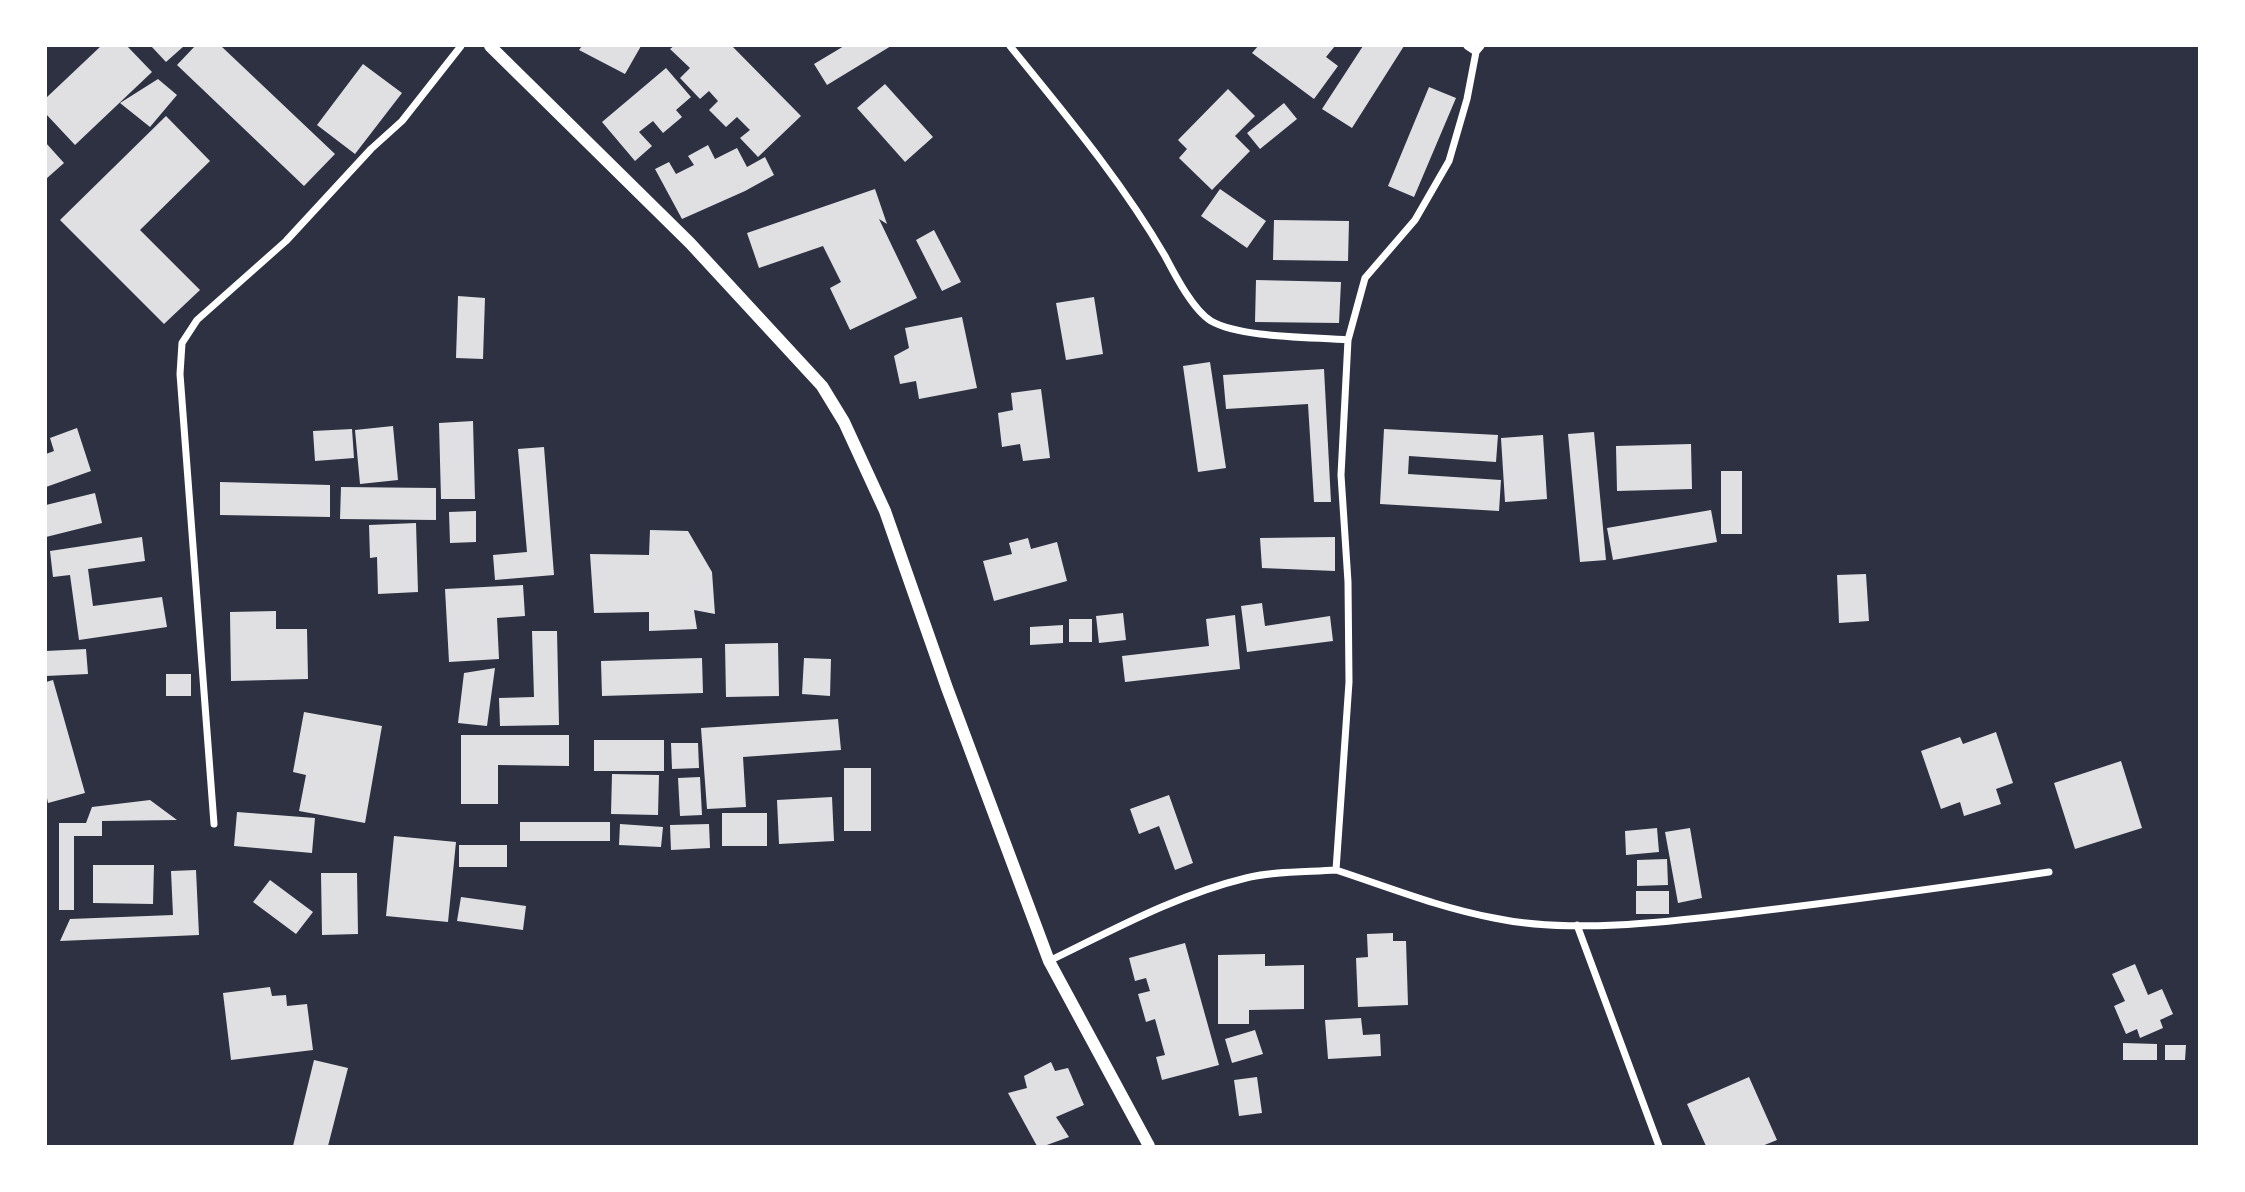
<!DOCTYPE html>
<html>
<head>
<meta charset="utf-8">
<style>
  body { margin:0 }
  #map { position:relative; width:2245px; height:1192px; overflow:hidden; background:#2d3142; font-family:"Libre Baskerville",serif }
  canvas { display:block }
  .frame { position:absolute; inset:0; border:47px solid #fff; pointer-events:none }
</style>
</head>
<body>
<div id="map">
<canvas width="2245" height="1192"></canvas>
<div class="frame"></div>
</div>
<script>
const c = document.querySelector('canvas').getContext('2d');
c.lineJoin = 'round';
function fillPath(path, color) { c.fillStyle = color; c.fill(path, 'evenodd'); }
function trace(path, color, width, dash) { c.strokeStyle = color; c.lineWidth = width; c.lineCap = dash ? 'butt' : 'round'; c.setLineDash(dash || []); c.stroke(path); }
fillPath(new Path2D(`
  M 101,46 L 127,46 L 152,72 L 75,145 L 46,114 L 46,98 Z
  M 151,46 L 184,46 L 166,62 Z
  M 195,46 L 221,46 L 335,154 L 304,186 L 177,65 Z
  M 582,46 L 641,46 L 625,74 L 579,50 Z
  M 674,46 L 732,46 L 801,116 L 758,157 L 740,138 L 750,130 L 737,117 L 726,127 L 709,110 L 718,101 L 709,91 L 700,99 L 680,78 L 690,68 L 670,49 Z
  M 844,46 L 891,46 L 827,85 L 814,64 Z
  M 1258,46 L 1335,46 L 1326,57 L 1338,66 L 1314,99 L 1252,53 Z
  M 1363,46 L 1404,46 L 1352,128 L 1322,109 Z
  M 363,64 L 402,93 L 355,154 L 317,125 Z
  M 666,68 L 691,97 L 676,110 L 682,117 L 663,133 L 653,121 L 639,132 L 652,146 L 635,161 L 602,122 Z
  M 158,79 L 177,95 L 150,127 L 120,103 Z
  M 885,84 L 933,137 L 905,162 L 857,108 Z
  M 1429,87 L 1456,98 L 1414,197 L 1388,186 Z
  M 1228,89 L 1255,116 L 1235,136 L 1250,151 L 1212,190 L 1179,158 L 1187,149 L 1178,140 Z
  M 1284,103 L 1297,119 L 1260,149 L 1247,133 Z
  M 166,116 L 210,161 L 140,230 L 200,290 L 164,324 L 60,220 Z
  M 46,143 L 64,163 L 46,179 Z
  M 708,145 L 715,159 L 737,148 L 747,167 L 765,157 L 774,175 L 745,191 L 682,219 L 655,169 L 669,162 L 676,174 L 694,165 L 688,156 Z
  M 875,189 L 887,224 L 879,219 L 917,298 L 850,330 L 830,288 L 841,282 L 823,246 L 759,268 L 747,233 Z
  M 1220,189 L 1266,221 L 1247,248 L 1201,216 Z
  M 1274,220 L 1349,221 L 1348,261 L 1273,260 Z
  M 934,230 L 961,282 L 942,291 L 916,240 Z
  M 1256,280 L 1341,282 L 1339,323 L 1255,322 Z
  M 458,296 L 485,298 L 483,359 L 456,358 Z
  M 1094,297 L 1103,354 L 1066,360 L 1056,303 Z
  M 962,317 L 977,388 L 919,399 L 916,381 L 900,384 L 894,356 L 909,348 L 905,328 Z
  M 1210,362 L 1226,468 L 1198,472 L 1183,366 Z
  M 1324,369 L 1331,502 L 1314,502 L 1308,404 L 1226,409 L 1223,375 Z
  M 1041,389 L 1050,458 L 1023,461 L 1020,444 L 1002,447 L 998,413 L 1013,410 L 1011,393 Z
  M 473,421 L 475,499 L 441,499 L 439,423 Z
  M 393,426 L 398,480 L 360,484 L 355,430 Z
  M 77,428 L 91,471 L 46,487 L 46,454 L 54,451 L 50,438 Z
  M 352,429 L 354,458 L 315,461 L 313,431 Z
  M 1384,429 L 1498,435 L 1496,462 L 1409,456 L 1408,474 L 1501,480 L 1499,511 L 1380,504 Z
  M 1594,432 L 1606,560 L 1580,562 L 1568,434 Z
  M 1543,435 L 1547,499 L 1505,502 L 1501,438 Z
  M 1691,444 L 1692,489 L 1617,491 L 1616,446 Z
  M 544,447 L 554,575 L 495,580 L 493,555 L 527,552 L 518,449 Z
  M 1721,471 L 1742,471 L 1742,534 L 1721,534 Z
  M 220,482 L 330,485 L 330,517 L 220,515 Z
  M 341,487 L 436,488 L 436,520 L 340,519 Z
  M 95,493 L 102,523 L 46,537 L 46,505 Z
  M 1711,510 L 1717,542 L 1613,560 L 1607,528 Z
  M 476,511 L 476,542 L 450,543 L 449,512 Z
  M 416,523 L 418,592 L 378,594 L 377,557 L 370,558 L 369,525 Z
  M 650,530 L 688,531 L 712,572 L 715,614 L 694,610 L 697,629 L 649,631 L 649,612 L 594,613 L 590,554 L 649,555 Z
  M 142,537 L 145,561 L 88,569 L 93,606 L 162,597 L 167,627 L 79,640 L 70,575 L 53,577 L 50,551 Z
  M 1335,537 L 1335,571 L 1262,568 L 1260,538 Z
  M 1028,538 L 1031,549 L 1057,542 L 1067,581 L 994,601 L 983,561 L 1012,554 L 1009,543 Z
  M 1866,574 L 1869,621 L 1839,623 L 1837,575 Z
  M 523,585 L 525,616 L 497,618 L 499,659 L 449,662 L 445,589 Z
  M 1262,603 L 1265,626 L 1330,616 L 1333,641 L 1247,652 L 1241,606 Z
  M 276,611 L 276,629 L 307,629 L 308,679 L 231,681 L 230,612 Z
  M 1123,613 L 1126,640 L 1099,643 L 1096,616 Z
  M 1235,615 L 1240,669 L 1125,682 L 1122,656 L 1209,646 L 1206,619 Z
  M 1069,619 L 1092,619 L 1092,642 L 1069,642 Z
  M 1063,625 L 1063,643 L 1030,645 L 1030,627 Z
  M 532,631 L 557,631 L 559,725 L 500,726 L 499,698 L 534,697 Z
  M 778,643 L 779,696 L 726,697 L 725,644 Z
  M 86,649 L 88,674 L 46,676 L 46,651 Z
  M 702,658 L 703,693 L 602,696 L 601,661 Z
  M 804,658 L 831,659 L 830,696 L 802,694 Z
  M 495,668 L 487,726 L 458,723 L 464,673 Z
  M 166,674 L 191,674 L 191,696 L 166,696 Z
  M 53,680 L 85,793 L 48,803 L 46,793 L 46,682 Z
  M 304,712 L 382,726 L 365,823 L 299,811 L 306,775 L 293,772 Z
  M 838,719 L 841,750 L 743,757 L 746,807 L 707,809 L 701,728 Z
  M 1996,732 L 2013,783 L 1996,789 L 2001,804 L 1964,816 L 1960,802 L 1941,809 L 1921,751 L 1960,737 L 1963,744 Z
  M 461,735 L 569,735 L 569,766 L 498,765 L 498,804 L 461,804 Z
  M 594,740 L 664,740 L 664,771 L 594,771 Z
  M 671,743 L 698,743 L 699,768 L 672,769 Z
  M 2121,761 L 2142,828 L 2075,849 L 2054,783 Z
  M 844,768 L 871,768 L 871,831 L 844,831 Z
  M 612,774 L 659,775 L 658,815 L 611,814 Z
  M 700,777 L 702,815 L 680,816 L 678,778 Z
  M 1169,795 L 1193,863 L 1175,870 L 1159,826 L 1139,834 L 1130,809 Z
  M 832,797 L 834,841 L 779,844 L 777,800 Z
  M 150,800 L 177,820 L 102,821 L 102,836 L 74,836 L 74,910 L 59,910 L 59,823 L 86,823 L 92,807 Z
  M 237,812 L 315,818 L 312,853 L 234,846 Z
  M 722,813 L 767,813 L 767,846 L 722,846 Z
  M 520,822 L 610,822 L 610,841 L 520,841 Z
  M 620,824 L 663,827 L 661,847 L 619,845 Z
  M 709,824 L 710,848 L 671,850 L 670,825 Z
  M 1657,828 L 1659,852 L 1626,855 L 1625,831 Z
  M 1690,828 L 1702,898 L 1678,903 L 1665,832 Z
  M 394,836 L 456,842 L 448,922 L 386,916 Z
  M 459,845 L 507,845 L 507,867 L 459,867 Z
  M 1667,859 L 1668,885 L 1637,886 L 1637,860 Z
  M 93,865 L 154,865 L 153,904 L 93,903 Z
  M 196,870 L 199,935 L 60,941 L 70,919 L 173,915 L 171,871 Z
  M 321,873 L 357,873 L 358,934 L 322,935 Z
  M 270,880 L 313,912 L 296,934 L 253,902 Z
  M 1636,891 L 1669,891 L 1669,914 L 1636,914 Z
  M 461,897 L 526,906 L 523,930 L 457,921 Z
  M 1393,933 L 1393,941 L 1406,941 L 1408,1005 L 1358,1007 L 1356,958 L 1368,957 L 1367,934 Z
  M 1185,943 L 1219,1065 L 1162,1080 L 1156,1057 L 1165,1055 L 1155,1019 L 1146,1022 L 1138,994 L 1150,991 L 1146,978 L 1135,981 L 1129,958 Z
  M 1265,954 L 1265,966 L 1304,965 L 1304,1009 L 1249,1010 L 1249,1024 L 1218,1024 L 1218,955 Z
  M 2135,964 L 2148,995 L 2162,989 L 2173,1014 L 2160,1020 L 2163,1028 L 2140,1038 L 2137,1029 L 2126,1034 L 2114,1006 L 2125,1001 L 2112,974 Z
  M 270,987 L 272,996 L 286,995 L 287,1006 L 307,1004 L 313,1050 L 231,1060 L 223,993 Z
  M 1361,1018 L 1363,1035 L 1380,1034 L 1381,1056 L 1328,1059 L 1325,1020 Z
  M 1255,1030 L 1263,1054 L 1232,1063 L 1225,1039 Z
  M 2123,1043 L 2157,1044 L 2157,1060 L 2123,1060 Z
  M 2165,1045 L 2186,1045 L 2185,1060 L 2165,1060 Z
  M 314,1060 L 348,1068 L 328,1146 L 293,1146 Z
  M 1051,1062 L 1055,1071 L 1068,1068 L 1084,1105 L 1056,1117 L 1069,1137 L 1044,1146 L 1037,1146 L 1008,1093 L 1027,1088 L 1024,1076 Z
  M 1257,1077 L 1262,1113 L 1239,1116 L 1234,1080 Z
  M 1749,1077 L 1777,1140 L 1762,1146 L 1706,1146 L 1687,1104 Z`), '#e0e0e3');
trace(new Path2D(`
  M 1010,46 C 1065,114 1121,180 1165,256 C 1175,275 1193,310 1211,321 C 1241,338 1312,337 1348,340
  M 1467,46 L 1476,52
  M 214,824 L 180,374 L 182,343 L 197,320 L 286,241 L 371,149 L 402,121 L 461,46
  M 1336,870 C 1388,887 1440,908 1494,918 C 1569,934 1667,922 1743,913 C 1845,901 1947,887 2049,872
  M 1577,925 L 1659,1146
  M 1049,961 C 1113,930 1176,895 1246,878 C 1273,871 1308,872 1336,870 L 1349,682 L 1348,582 L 1341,475 L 1348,340 L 1365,278 L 1415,220 L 1449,161 L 1467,99 L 1476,52 L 1481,46`), '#fff', 7);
trace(new Path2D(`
  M 490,46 L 690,243 L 822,386 L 844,422 L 885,511 L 947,688 L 1049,961 L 1149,1146`), '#fff', 12);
</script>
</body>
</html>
